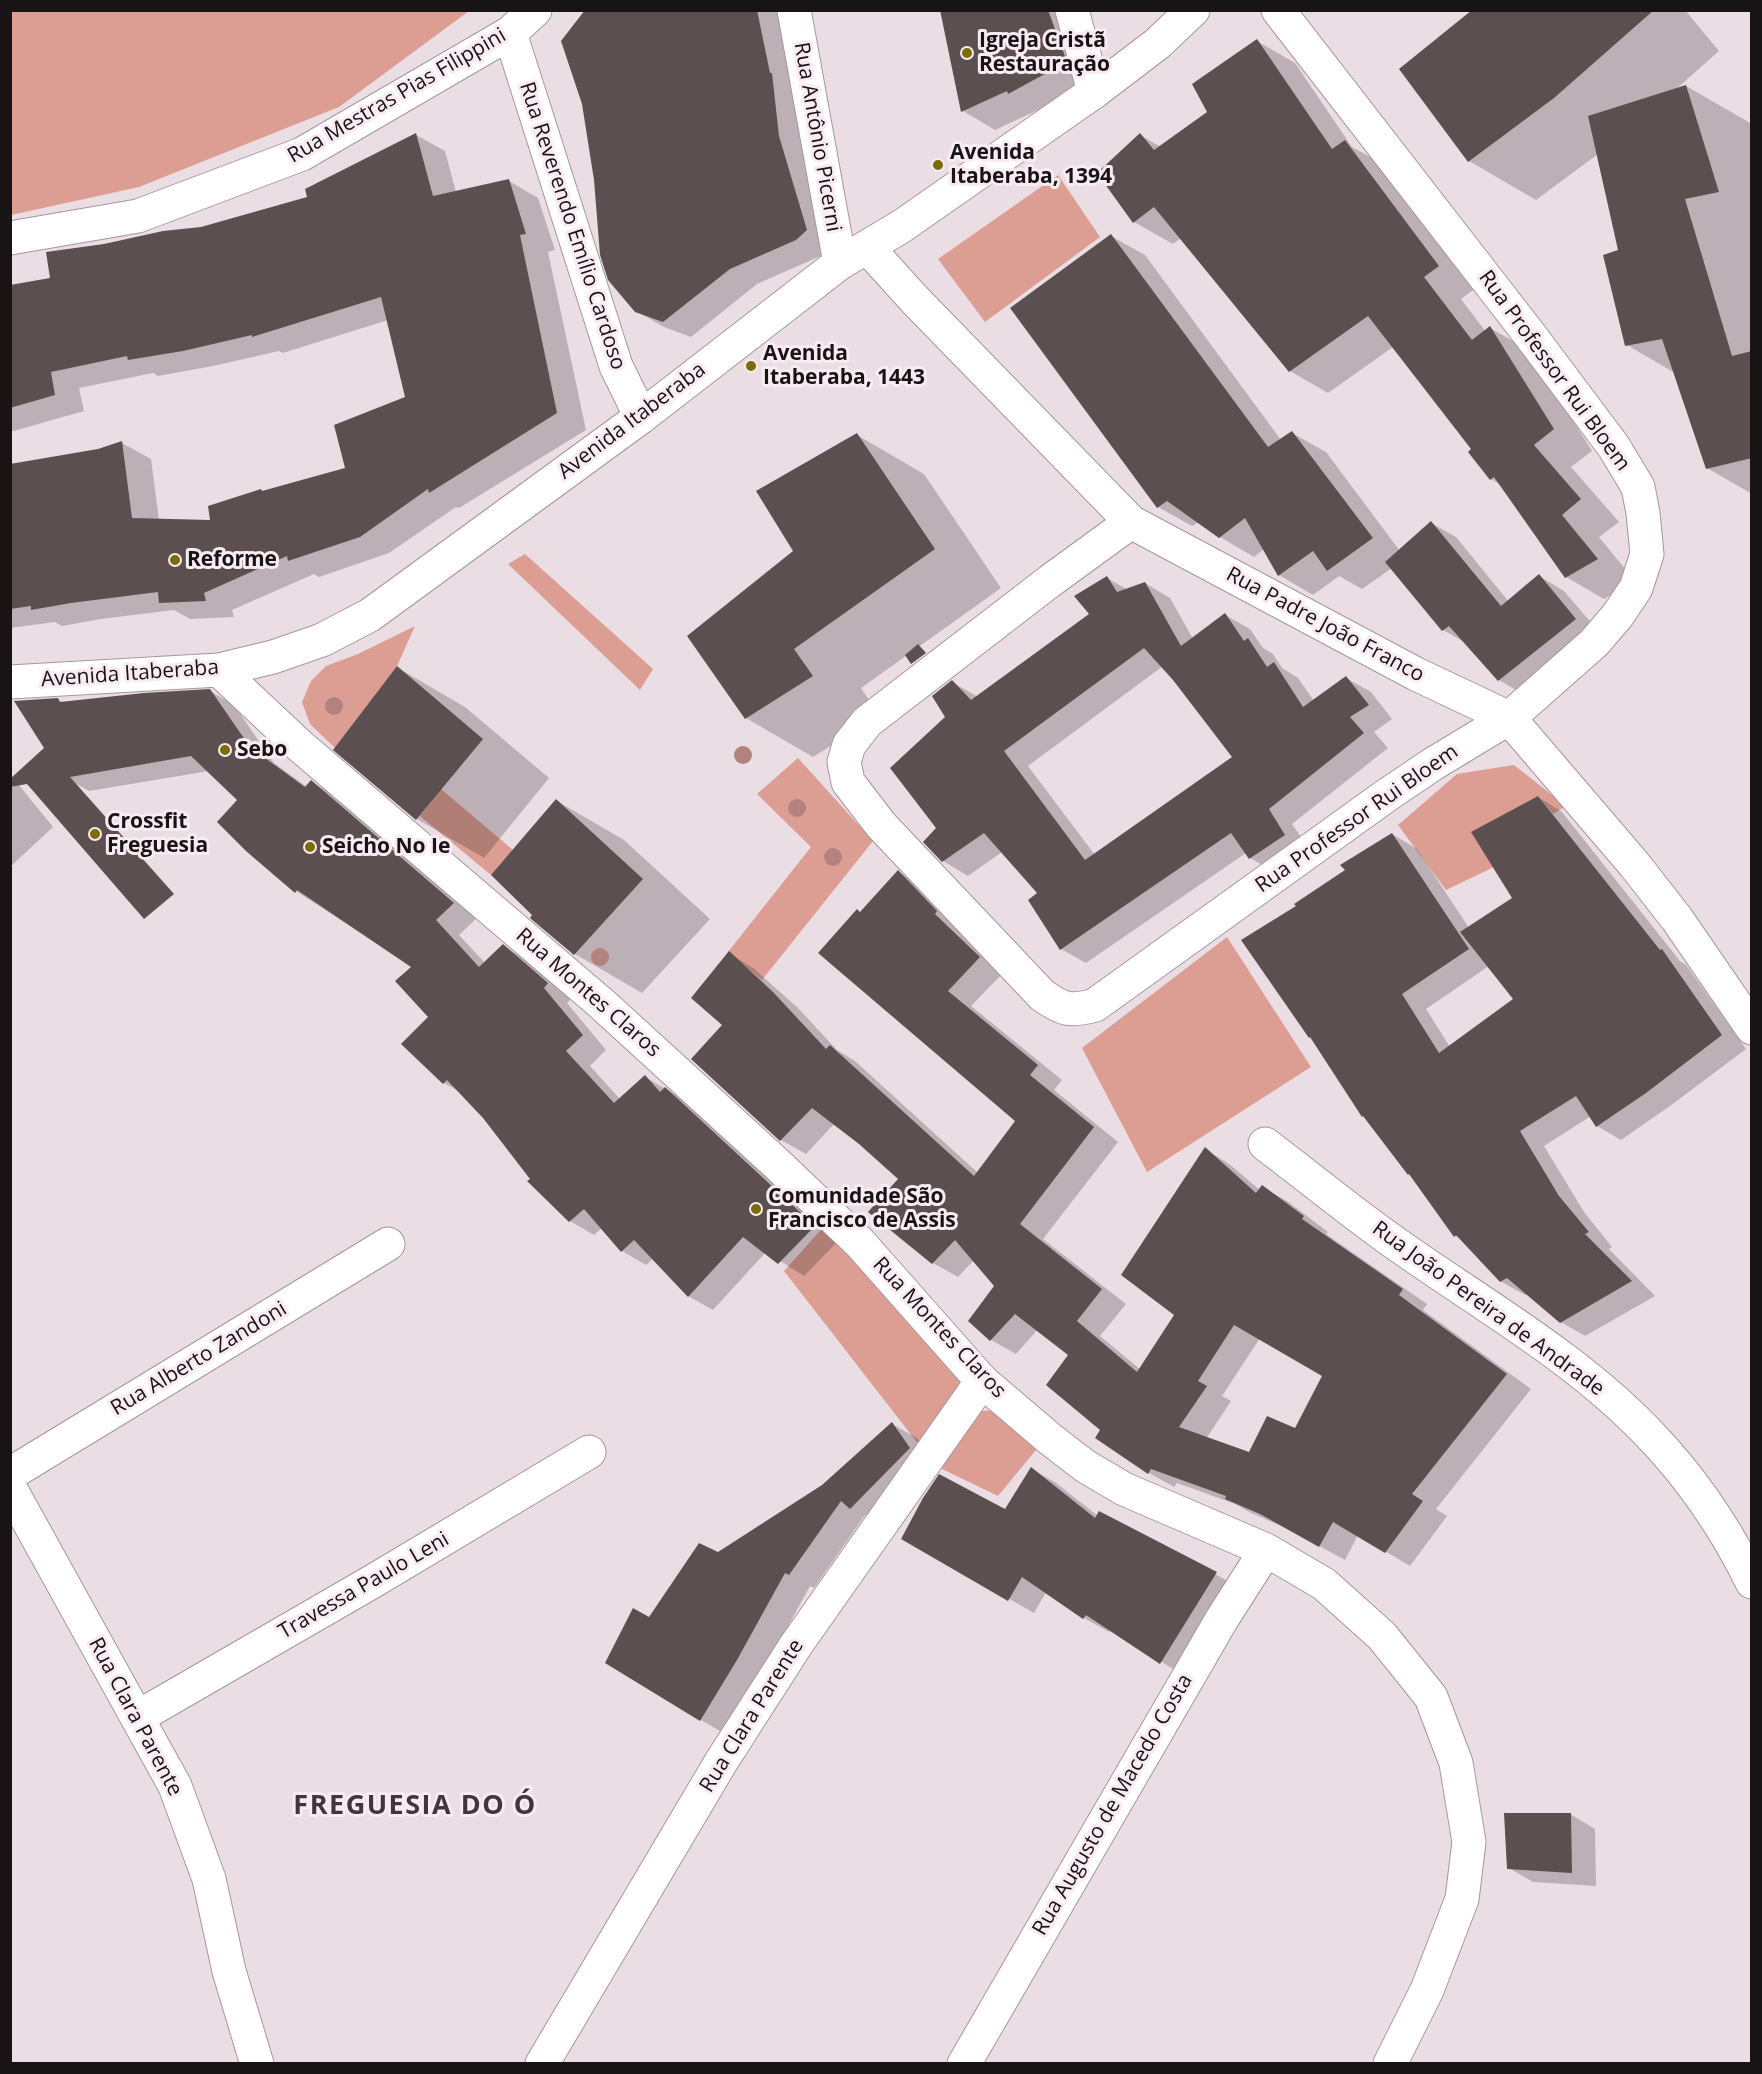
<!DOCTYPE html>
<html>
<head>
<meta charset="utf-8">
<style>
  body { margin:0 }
  #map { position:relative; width:1762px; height:2074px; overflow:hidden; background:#ebdde4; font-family:"Open Sans",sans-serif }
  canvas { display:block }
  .frame { position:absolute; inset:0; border:12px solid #181416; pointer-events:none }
</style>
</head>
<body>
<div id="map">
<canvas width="1762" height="2074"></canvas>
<div class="frame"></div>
</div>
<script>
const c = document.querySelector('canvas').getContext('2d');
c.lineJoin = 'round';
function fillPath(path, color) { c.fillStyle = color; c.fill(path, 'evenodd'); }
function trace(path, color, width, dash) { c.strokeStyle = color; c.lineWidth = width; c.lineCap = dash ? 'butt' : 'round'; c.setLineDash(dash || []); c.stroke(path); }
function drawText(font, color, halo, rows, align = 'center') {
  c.font = font + ' "Open Sans",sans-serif'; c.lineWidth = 6; c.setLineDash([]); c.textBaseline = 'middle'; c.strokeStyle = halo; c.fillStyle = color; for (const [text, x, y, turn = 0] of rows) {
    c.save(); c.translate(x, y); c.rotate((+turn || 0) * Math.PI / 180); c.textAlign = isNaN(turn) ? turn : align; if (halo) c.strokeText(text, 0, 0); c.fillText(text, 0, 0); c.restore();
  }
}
fillPath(new Path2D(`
  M 10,11 L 11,10 L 469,11 L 339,107 L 139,187 L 11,215 Z
  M 1058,175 L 1100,237 L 985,322 L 938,259 Z
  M 525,554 L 653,669 L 640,690 L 508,564 Z
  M 415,626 L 397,666 L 335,748 L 310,724 L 302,702 L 311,681 L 326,666 L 358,654 Z
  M 798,758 L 873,841 L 762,980 L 728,952 L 811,847 L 757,794 Z
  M 1514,765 L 1566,806 L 1553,814 L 1538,796 L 1472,832 L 1494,867 L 1446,890 L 1398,825 L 1457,774 Z
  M 441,789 L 513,850 L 491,875 L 420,816 Z
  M 1227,937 L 1311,1067 L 1147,1172 L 1082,1048 Z
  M 827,1223 L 977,1386 L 923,1450 L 784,1271 Z
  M 1003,1410 L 1040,1445 L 998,1496 L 938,1467 L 978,1411 Z`), '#dc9e92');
fillPath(new Path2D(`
  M 587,10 L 779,10 L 823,255 L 757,284 L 691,337 L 664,327 L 636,311 Z
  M 941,10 L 1074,10 L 1099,81 L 1042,112 L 1038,110 L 995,130 L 963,111 Z
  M 1474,10 L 1685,10 L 1719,51 L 1675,90 L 1686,86 L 1752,124 L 1752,494 L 1707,468 L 1675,373 L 1627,345 L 1620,251 L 1598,154 L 1536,200 L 1469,161 Z
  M 1257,41 L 1295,63 L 1352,147 L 1383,164 L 1476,288 L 1461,299 L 1486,332 L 1490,328 L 1529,350 L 1592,451 L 1571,467 L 1619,522 L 1599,537 L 1635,581 L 1604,599 L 1566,577 L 1501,485 L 1491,479 L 1470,452 L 1473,449 L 1393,347 L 1328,393 L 1290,371 L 1181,238 L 1173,244 L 1134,222 L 1099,173 L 1140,135 L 1161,147 L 1209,112 Z
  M 416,135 L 445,151 L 456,192 L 509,181 L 538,198 L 555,250 L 548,252 L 586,430 L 459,508 L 456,507 L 389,553 L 319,577 L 314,574 L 232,610 L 234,617 L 190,619 L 174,610 L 101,619 L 62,626 L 55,622 L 10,628 L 10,486 L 98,450 L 122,443 L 151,459 L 159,520 L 212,522 L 261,490 L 264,492 L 347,469 L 407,398 L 388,320 L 283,353 L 279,351 L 213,366 L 158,376 L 153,373 L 79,388 L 84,411 L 10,432 L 10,287 L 52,279 L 105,245 L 201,228 L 309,198 Z
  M 1111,236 L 1145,255 L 1281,440 L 1292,433 L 1326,452 L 1400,551 L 1431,523 L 1456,537 L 1509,602 L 1539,576 L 1564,591 L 1600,633 L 1523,694 L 1499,680 L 1466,643 L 1443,630 L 1392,568 L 1362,589 L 1339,576 L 1313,595 L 1279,575 L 1264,549 L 1254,557 L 1220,537 L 1199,522 L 1192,526 L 1158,507 Z
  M 857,435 L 924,474 L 1001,588 L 861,688 L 879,715 L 813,757 L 746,718 L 795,551 Z
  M 1107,578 L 1128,590 L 1145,583 L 1170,598 L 1193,639 L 1225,615 L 1250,629 L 1263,648 L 1273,654 L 1282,668 L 1298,678 L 1314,701 L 1346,678 L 1371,692 L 1392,719 L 1374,732 L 1388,748 L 1292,824 L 1309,849 L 1274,872 L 1250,858 L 1246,853 L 1086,963 L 1061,949 L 1039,894 L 1002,852 L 968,876 L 943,861 L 925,842 L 938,828 L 947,717 L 952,682 L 978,697 L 1091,614 ZM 1163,666 L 1234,757 L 1095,855 L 1028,766 Z
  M 398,668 L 465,707 L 549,778 L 484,858 L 417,819 Z
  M 210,691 L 234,705 L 274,763 L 307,787 L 311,782 L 335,795 L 478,917 L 459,935 L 485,963 L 503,946 L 527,960 L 572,998 L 567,1003 L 606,1050 L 590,1066 L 620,1099 L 645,1077 L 690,1103 L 838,1241 L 804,1276 L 766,1252 L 713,1310 L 688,1296 L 654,1258 L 646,1265 L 622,1251 L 602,1228 L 594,1235 L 570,1221 L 532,1179 L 484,1117 L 462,1093 L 444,1083 L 403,1044 L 430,1017 L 413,967 L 296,891 L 239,799 L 209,771 L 89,791 L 64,777 L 58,700 L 64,703 Z
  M 10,774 L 53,827 L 10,867 Z
  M 1538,797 L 1562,812 L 1680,961 L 1686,965 L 1746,1049 L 1670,1106 L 1621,1140 L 1597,1126 L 1591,1116 L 1544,1146 L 1584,1212 L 1612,1247 L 1609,1249 L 1655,1296 L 1585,1336 L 1561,1322 L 1528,1294 L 1525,1295 L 1500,1281 L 1463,1240 L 1455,1236 L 1413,1176 L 1409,1174 L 1367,1118 L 1363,1116 L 1313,1038 L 1298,907 L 1392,834 L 1417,849 L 1469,928 L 1514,899 ZM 1489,966 L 1515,999 L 1450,1047 L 1426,1009 Z
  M 557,801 L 624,840 L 710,919 L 642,993 L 575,954 Z
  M 898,872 L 922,886 L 1004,972 L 971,1006 L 1062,1080 L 1054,1090 L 1118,1142 L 1043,1239 L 1126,1304 L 1100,1336 L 1141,1370 L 1176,1314 L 1205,1149 L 1229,1164 L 1260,1190 L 1262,1187 L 1287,1201 L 1328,1232 L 1326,1234 L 1427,1304 L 1423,1310 L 1531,1389 L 1436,1509 L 1447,1516 L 1410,1566 L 1358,1535 L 1345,1560 L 1286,1528 L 1251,1513 L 1235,1504 L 1177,1483 L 1174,1487 L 1149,1473 L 1097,1437 L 1102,1430 L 1070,1355 L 1038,1329 L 1016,1354 L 991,1340 L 996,1286 L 974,1260 L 958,1277 L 933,1263 L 870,1212 L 901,1179 L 835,1123 L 806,1154 L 781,1140 L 693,1059 L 724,1025 L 729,953 L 753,968 L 798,1008 L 837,1050 L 855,1061 L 978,1173 L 1017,1121 L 861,913 ZM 1260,1338 L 1324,1375 L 1296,1430 L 1249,1454 L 1206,1439 L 1231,1401 L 1222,1396 Z
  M 892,1424 L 917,1438 L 934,1462 L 876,1522 L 865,1515 L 814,1588 L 810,1586 L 762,1674 L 725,1734 L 701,1720 L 649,1619 L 718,1554 L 823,1486 Z
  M 1032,1469 L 1056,1483 L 1098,1516 L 1100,1513 L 1241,1588 L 1186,1677 L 1110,1630 L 1109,1632 L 1084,1618 L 1046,1592 L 1034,1613 L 903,1538 L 1006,1511 Z
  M 1570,1814 L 1595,1829 L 1596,1886 L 1533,1882 L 1509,1868 Z`), '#0003');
fillPath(new Path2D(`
  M 585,10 L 757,10 L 770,73 L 772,73 L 779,136 L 807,230 L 796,240 L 730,269 L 663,322 L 635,312 L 608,280 L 600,255 L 594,180 L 582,104 L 561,41 Z
  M 940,10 L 1048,10 L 1067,62 L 1008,94 L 1007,91 L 961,112 Z
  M 1472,10 L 1654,10 L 1554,98 L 1468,162 L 1399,69 Z
  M 1257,39 L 1332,149 L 1345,140 L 1439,266 L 1424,277 L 1472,340 L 1490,326 L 1554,429 L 1534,445 L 1581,499 L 1562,515 L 1598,559 L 1565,578 L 1494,477 L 1490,480 L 1468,452 L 1471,449 L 1368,316 L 1289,372 L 1154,207 L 1133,223 L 1097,173 L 1140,133 L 1154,150 L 1207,112 L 1192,84 Z
  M 1686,85 L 1719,192 L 1685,199 L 1732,356 L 1752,351 L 1752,458 L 1706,469 L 1662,339 L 1625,346 L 1603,255 L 1618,250 L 1588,116 Z
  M 416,133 L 433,196 L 509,179 L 526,234 L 520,235 L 557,413 L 429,493 L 428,489 L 360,537 L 288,561 L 287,556 L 204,593 L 206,601 L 159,603 L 158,592 L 71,603 L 31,610 L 31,606 L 10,609 L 10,464 L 98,449 L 122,441 L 132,518 L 210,520 L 208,506 L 261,489 L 262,491 L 345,468 L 334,425 L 405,397 L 381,297 L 252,337 L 252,335 L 183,351 L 128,360 L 127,356 L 51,372 L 55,395 L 10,408 L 10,285 L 50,278 L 46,252 L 104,244 L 163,231 L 201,227 L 307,197 L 305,189 Z
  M 1111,234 L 1268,447 L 1292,431 L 1373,538 L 1327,571 L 1313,551 L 1278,576 L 1245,518 L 1219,538 L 1167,501 L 1157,508 L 1010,308 Z
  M 857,433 L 935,549 L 794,649 L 813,676 L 745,719 L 687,636 L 793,551 L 756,491 Z
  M 1431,521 L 1501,606 L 1539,574 L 1576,619 L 1498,681 L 1449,626 L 1442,631 L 1385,562 Z
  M 1107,576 L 1117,592 L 1145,582 L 1181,646 L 1225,613 L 1244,641 L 1248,638 L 1267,667 L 1274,662 L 1303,707 L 1346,676 L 1369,705 L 1350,717 L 1364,733 L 1269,809 L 1285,835 L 1249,859 L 1231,833 L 1060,950 L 1028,900 L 1037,893 L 984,833 L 942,862 L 923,842 L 936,828 L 890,768 L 945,717 L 932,696 L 952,680 L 971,700 L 1089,614 L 1074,596 ZM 1144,648 L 1173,680 L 1232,757 L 1085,860 L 1004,751 Z
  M 918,644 L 926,653 L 911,664 L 905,655 Z
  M 397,666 L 483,739 L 416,820 L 333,750 Z
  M 210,689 L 250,747 L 305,787 L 311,780 L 454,903 L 436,920 L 479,967 L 503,944 L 548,983 L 544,988 L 583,1035 L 566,1051 L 614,1103 L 645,1075 L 660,1092 L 665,1087 L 815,1226 L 778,1264 L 743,1237 L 688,1297 L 634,1240 L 621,1252 L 584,1209 L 569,1222 L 527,1181 L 530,1179 L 483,1118 L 447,1080 L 443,1084 L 401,1044 L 428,1017 L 395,981 L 411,967 L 297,890 L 295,893 L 246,851 L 217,822 L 237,800 L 191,756 L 70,777 L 174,894 L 144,919 L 27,784 L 10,787 L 10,779 L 44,748 L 14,701 L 58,698 L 60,702 L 144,693 Z
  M 1538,796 L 1660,950 L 1662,949 L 1722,1035 L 1646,1093 L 1596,1127 L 1576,1096 L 1520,1131 L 1559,1196 L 1589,1232 L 1585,1234 L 1632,1281 L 1560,1323 L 1507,1278 L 1500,1282 L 1456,1235 L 1454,1237 L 1409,1174 L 1408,1175 L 1363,1116 L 1362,1117 L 1310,1037 L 1309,1038 L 1241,940 L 1296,906 L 1294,904 L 1345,870 L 1340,865 L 1392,833 L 1469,949 L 1402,994 L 1439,1053 L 1513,999 L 1460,932 L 1512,898 L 1471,832 Z
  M 556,799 L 643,879 L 574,955 L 530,918 L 532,915 L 491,875 Z
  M 898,870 L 937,911 L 935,914 L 980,957 L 948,991 L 1038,1065 L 1030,1075 L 1094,1127 L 1020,1224 L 1102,1289 L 1077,1321 L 1137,1372 L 1174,1315 L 1121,1275 L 1205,1147 L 1256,1193 L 1262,1185 L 1304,1216 L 1302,1219 L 1403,1289 L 1399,1295 L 1507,1374 L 1412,1494 L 1423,1501 L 1385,1553 L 1333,1522 L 1319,1547 L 1260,1514 L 1225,1499 L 1226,1496 L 1151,1469 L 1148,1474 L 1095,1438 L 1100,1430 L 1046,1385 L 1068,1355 L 1015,1314 L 990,1341 L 968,1321 L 994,1286 L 955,1240 L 932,1264 L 868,1212 L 898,1179 L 859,1144 L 812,1108 L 780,1141 L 691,1059 L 722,1025 L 691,998 L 729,951 L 773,992 L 826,1049 L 830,1045 L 974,1176 L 1015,1121 L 818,953 L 857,909 L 860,912 ZM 1234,1325 L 1322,1376 L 1295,1428 L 1267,1416 L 1249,1452 L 1179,1427 L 1207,1386 L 1198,1381 Z
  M 892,1422 L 910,1448 L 850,1509 L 841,1501 L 789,1575 L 785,1573 L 737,1660 L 700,1721 L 605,1663 L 633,1608 L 649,1617 L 699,1543 L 718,1552 L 822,1485 Z
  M 1031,1467 L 1095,1518 L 1099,1511 L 1217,1572 L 1160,1664 L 1086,1615 L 1083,1619 L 1022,1577 L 1008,1601 L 901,1539 L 923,1498 L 939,1474 L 1005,1509 Z
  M 1504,1813 L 1571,1813 L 1572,1873 L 1507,1869 Z`), '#5b4f50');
const minor = new Path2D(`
  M 794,10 L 840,263
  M 1072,10 L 1094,92
  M 510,33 L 616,366 L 641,417
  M 10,238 L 138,216 L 302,154 L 510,33 L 535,10
  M 867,247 L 915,300 L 1131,522 L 1416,674 L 1509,718 L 1634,864 L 1677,919 L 1752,1028
  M 1131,522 L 1050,581 L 867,722 L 849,745 L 844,762 L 848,782 L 881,825 L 1042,995 C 1063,1010 1070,1012 1095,1005 L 1387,795 L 1433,764 L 1509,718 L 1594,643 L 1618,615 L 1636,588 L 1647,554 L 1643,513 L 1638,487 L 1614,447 L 1530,335 L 1278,10
  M 219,670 L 299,745 L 602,1004 L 776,1163 L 860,1243 L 982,1381 L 1050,1439 L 1085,1466 L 1124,1489 L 1266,1550 L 1324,1584 L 1382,1636 L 1431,1697 L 1456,1763 L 1469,1842 L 1462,1899 L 1427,1990 L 1390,2064
  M 1265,1144 C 1306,1175 1346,1208 1388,1238 C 1477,1302 1576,1356 1652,1437 C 1693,1480 1726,1529 1752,1582
  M 10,1474 L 388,1244
  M 10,1488 L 175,1786 L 209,1879 L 229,1971 L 257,2064
  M 138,1717 L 375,1580 L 589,1452
  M 542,2064 L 721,1762 L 796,1645 L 982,1381
  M 964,2064 L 1222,1619 L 1266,1550`);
const major = new Path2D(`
  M 10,682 L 219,670 L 273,657 L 322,640 L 370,615 L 641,417 L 840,263 L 902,226 L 1094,92 L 1157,44 L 1193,10`);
trace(minor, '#a4979e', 35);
trace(major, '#a4979e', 35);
trace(minor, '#fff', 33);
trace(major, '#fff', 33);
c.fillStyle = '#b3827f';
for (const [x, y] of [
  [334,706],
  [743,755],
  [797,808],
  [833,857],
  [600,957]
]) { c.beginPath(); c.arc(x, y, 9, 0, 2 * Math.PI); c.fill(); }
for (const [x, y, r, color] of [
  [967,53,6,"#7c6c06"],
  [938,165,6,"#7c6c06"],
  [751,366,6,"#7c6c06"],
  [175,560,6,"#7c6c06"],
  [225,750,6,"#7c6c06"],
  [95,834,6,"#7c6c06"],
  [310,847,6,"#7c6c06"],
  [756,1209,6,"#7c6c06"]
]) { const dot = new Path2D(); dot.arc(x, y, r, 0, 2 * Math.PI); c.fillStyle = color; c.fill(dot); trace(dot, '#f8ebf1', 2); }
drawText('bold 21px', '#181416', '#f8ebf1', [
  ["Igreja Cristã",979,41],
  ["Restauração",979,65],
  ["Avenida",950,153],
  ["Itaberaba, 1394",950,177],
  ["Avenida",763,354],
  ["Itaberaba, 1443",763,378],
  ["Reforme",187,560],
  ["Sebo",237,750],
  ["Crossfit",107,822],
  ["Freguesia",107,846],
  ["Seicho No Ie",322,847],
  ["Comunidade São",768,1197],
  ["Francisco de Assis",768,1221]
], 'left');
drawText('21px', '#181416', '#f8ebf1', [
  ["Rua Mestras Pias Filippini",397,96,-30],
  ["Rua Antônio Picerni",817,137,80],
  ["Rua Reverendo Emílio Cardoso",572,226,72],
  ["Rua Professor Rui Bloem",1554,371,54],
  ["Avenida Itaberaba",632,421,-37],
  ["Rua Padre João Franco",1325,625,28],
  ["Avenida Itaberaba",130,674,-4],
  ["Rua Professor Rui Bloem",1357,819,-35],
  ["Rua Montes Claros",588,993,41],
  ["Rua João Pereira de Andrade",1488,1309,36],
  ["Rua Montes Claros",939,1328,47],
  ["Rua Alberto Zandoni",199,1359,-31],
  ["Travessa Paulo Leni",364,1586,-30],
  ["Rua Clara Parente",752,1716,-58],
  ["Rua Clara Parente",135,1717,62],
  ["Rua Augusto de Macedo Costa",1113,1805,-60]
]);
c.letterSpacing = '1.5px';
drawText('bold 27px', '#40363b', '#f8ebf1', [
  ["FREGUESIA DO Ó",415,1806]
]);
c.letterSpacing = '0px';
</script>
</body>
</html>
